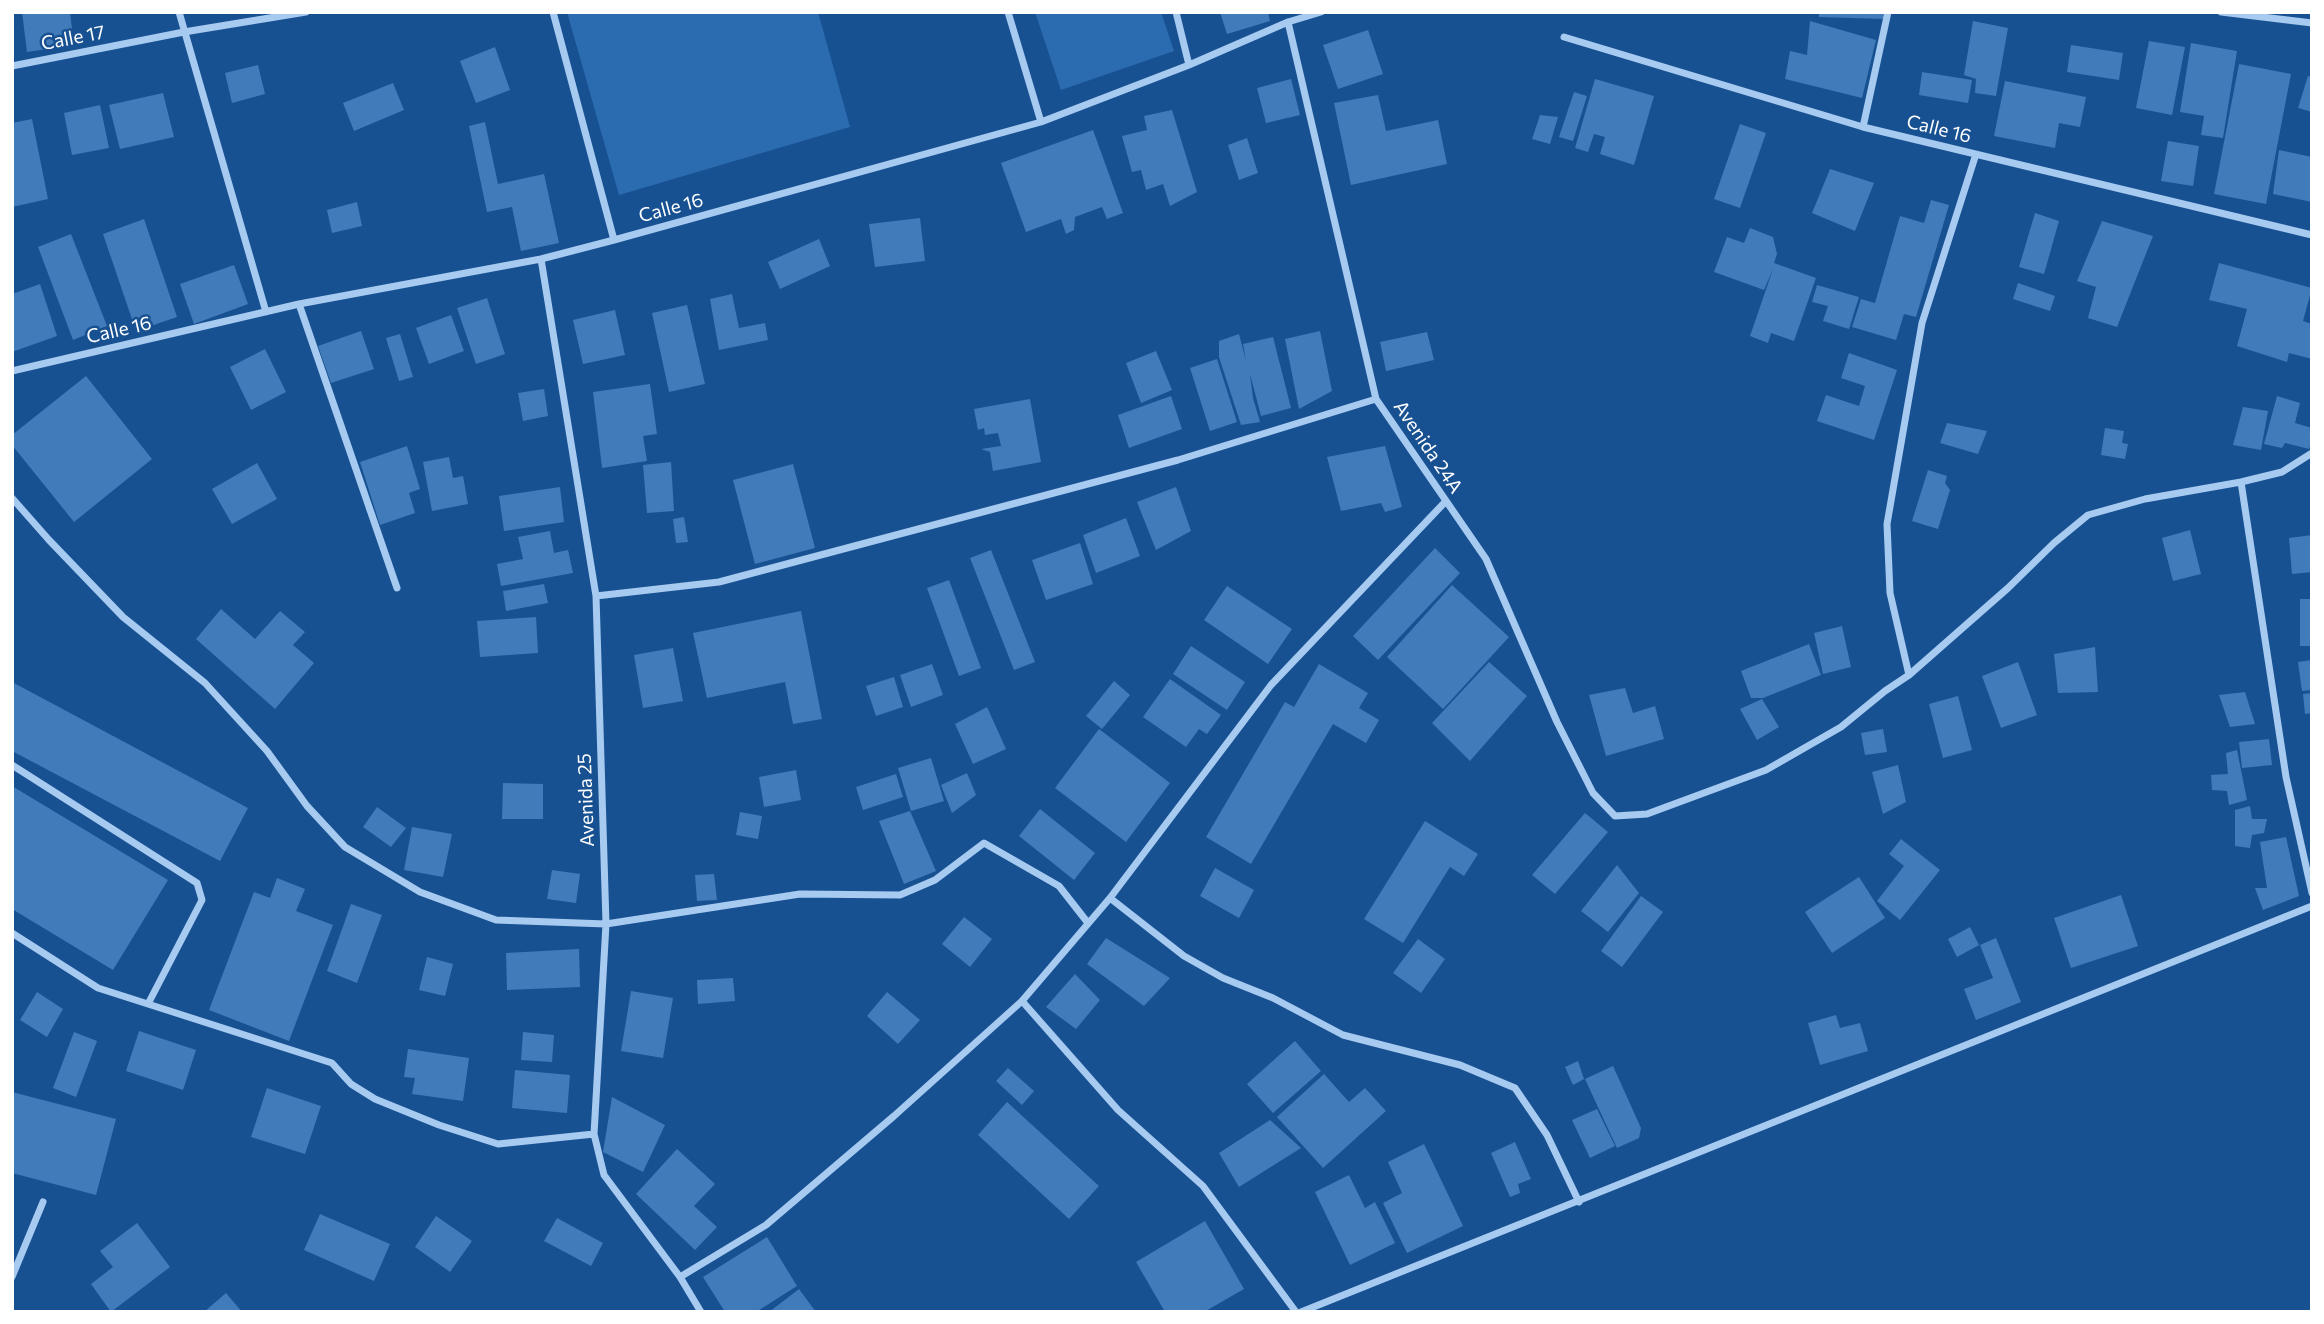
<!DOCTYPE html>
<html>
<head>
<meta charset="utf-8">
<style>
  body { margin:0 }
  #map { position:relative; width:2324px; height:1324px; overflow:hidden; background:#185192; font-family:Commissioner,sans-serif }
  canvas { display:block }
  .frame { position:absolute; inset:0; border:14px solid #fff; pointer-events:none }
</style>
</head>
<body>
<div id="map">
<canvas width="2324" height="1324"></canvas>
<div class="frame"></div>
</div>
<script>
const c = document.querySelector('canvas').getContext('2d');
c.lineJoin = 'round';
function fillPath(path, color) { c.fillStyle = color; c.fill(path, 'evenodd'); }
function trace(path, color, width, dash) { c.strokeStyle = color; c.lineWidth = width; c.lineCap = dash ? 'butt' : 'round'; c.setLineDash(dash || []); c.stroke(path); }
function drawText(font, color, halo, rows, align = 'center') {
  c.font = font + ' Commissioner,sans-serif'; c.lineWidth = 5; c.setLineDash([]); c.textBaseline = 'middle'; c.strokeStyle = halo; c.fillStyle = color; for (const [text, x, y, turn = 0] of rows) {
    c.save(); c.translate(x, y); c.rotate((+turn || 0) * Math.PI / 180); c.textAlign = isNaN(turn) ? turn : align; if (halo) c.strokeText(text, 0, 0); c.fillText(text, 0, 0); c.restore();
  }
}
fillPath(new Path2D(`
  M 567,12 L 818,12 L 850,127 L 619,195 Z
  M 1035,12 L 1161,12 L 1174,51 L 1061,90 Z`), '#2b6cb0');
fillPath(new Path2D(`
  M 22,12 L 70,12 L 74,45 L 27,52 Z
  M 1220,12 L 1268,12 L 1270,21 L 1227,34 Z
  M 1819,12 L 1884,12 L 1885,19 L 1819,17 Z
  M 1810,21 L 1876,40 L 1862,98 L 1785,79 L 1790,51 L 1807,55 Z
  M 1973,21 L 2008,28 L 1996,96 L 1975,93 L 1976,79 L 1964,75 Z
  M 1368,30 L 1383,74 L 1338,89 L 1323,45 Z
  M 2149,41 L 2185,47 L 2172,115 L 2136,108 Z
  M 2191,43 L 2237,51 L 2223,138 L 2201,135 L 2204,116 L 2180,112 Z
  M 2071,45 L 2123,53 L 2119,80 L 2067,72 Z
  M 495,47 L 510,90 L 476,103 L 460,61 Z
  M 2239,64 L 2291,74 L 2266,204 L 2214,194 Z
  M 258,65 L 265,94 L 232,103 L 225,73 Z
  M 1922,72 L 1972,80 L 1968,103 L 1919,95 Z
  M 2308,76 L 2312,77 L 2312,112 L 2298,108 Z
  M 1291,79 L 1300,115 L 1266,123 L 1257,88 Z
  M 1595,79 L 1654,96 L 1634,165 L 1600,154 L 1605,137 L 1594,134 L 1588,152 L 1575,148 Z
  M 2005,81 L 2086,97 L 2080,127 L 2059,123 L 2055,148 L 1994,136 Z
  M 393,83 L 404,110 L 354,131 L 343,103 Z
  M 1574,92 L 1587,96 L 1573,141 L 1559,137 Z
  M 163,93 L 174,137 L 120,149 L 109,105 Z
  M 1378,95 L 1386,131 L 1438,120 L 1447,164 L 1351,185 L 1334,103 Z
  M 100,105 L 109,148 L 72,155 L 64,113 Z
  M 1172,110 L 1197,192 L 1170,206 L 1163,184 L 1146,190 L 1141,170 L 1132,172 L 1122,136 L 1147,130 L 1144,116 Z
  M 1540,115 L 1558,117 L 1550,144 L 1532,139 Z
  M 32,119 L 48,199 L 12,207 L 12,123 Z
  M 485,122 L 498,184 L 544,174 L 559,243 L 521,251 L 512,207 L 487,212 L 469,126 Z
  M 1740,124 L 1766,133 L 1740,208 L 1714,199 Z
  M 1093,130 L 1123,213 L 1107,219 L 1102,207 L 1075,217 L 1074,230 L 1066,234 L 1061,219 L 1026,232 L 1001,163 Z
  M 1247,138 L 1258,173 L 1239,180 L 1228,145 Z
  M 2168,141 L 2199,146 L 2193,186 L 2161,181 Z
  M 2279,150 L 2312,157 L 2312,202 L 2273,194 Z
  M 1830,169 L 1874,183 L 1855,231 L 1812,213 Z
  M 1931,200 L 1949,205 L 1916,317 L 1904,314 L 1896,340 L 1852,327 L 1861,299 L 1875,303 L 1900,216 L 1924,223 Z
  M 357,202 L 362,226 L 332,233 L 327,210 Z
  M 2035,213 L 2059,221 L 2044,274 L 2019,267 Z
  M 920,218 L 925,261 L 875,267 L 869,224 Z
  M 144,219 L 177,317 L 136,331 L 103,234 Z
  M 2102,221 L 2153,236 L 2117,327 L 2088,318 L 2096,287 L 2077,281 Z
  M 1750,228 L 1773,237 L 1777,254 L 1774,263 L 1816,278 L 1794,341 L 1771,333 L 1768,343 L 1750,336 L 1773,269 L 1764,290 L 1714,272 L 1727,237 L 1744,243 Z
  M 71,234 L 107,326 L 73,340 L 38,247 Z
  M 819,239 L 830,266 L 780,289 L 768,262 Z
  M 2219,263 L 2312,288 L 2303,321 L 2312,324 L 2312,359 L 2289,353 L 2287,362 L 2237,346 L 2247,309 L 2209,300 Z
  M 234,265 L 248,304 L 194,324 L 180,284 Z
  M 2018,283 L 2055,296 L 2050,311 L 2013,299 Z
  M 40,284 L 57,336 L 12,352 L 12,294 Z
  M 1817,285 L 1859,297 L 1849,329 L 1823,321 L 1828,306 L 1812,302 Z
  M 732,294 L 739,328 L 765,323 L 768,340 L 719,350 L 710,299 Z
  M 487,298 L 505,354 L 476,364 L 457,308 Z
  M 687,305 L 705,384 L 669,392 L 652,313 Z
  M 615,310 L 625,355 L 583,364 L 573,320 Z
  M 451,315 L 464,351 L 429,364 L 416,328 Z
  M 361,331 L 374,369 L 331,383 L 318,346 Z
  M 1320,331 L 1332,391 L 1299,409 L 1285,339 Z
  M 1427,332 L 1434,360 L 1386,371 L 1380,342 Z
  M 400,334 L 413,377 L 399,381 L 386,338 Z
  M 1239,334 L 1246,361 L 1243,344 L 1273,337 L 1291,408 L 1261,416 L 1250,374 L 1253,398 L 1260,422 L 1241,425 L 1219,357 L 1219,341 Z
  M 265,349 L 286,392 L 251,410 L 230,367 Z
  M 1156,351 L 1172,390 L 1141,403 L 1126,363 Z
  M 1849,353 L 1897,370 L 1874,440 L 1817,421 L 1826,395 L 1859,406 L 1865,386 L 1841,378 Z
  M 1217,359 L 1237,422 L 1210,431 L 1190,368 Z
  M 86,376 L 152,459 L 74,522 L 12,445 L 12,435 Z
  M 650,384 L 657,434 L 643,436 L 647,461 L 602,468 L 593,392 Z
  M 544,389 L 548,416 L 523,421 L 518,393 Z
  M 1171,396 L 1182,429 L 1129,448 L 1118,415 Z
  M 2277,396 L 2300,403 L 2295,423 L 2312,428 L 2312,441 L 2309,449 L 2285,443 L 2282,448 L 2264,444 Z
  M 1030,399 L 1041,462 L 993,471 L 990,452 L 981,449 L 1001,446 L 998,433 L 985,435 L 984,428 L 978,430 L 974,409 Z
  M 2243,407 L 2268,411 L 2261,450 L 2233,445 Z
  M 1947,423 L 1987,431 L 1978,454 L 1940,443 Z
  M 2105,428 L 2124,431 L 2122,443 L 2128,444 L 2125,459 L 2101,455 Z
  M 407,446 L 420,489 L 409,493 L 415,513 L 380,525 L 360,462 Z
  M 1385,446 L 1402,507 L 1385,512 L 1381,503 L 1341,511 L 1327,457 Z
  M 449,457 L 453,478 L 463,476 L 468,504 L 432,511 L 423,462 Z
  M 671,462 L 674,511 L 647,513 L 643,465 Z
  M 257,463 L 277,499 L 232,524 L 212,489 Z
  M 793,464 L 815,548 L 755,564 L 733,480 Z
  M 1928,470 L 1947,476 L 1945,483 L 1950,490 L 1938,529 L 1912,521 Z
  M 560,487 L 564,522 L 504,531 L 499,496 Z
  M 1176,487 L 1191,531 L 1156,550 L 1137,502 Z
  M 684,517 L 688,542 L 676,543 L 673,519 Z
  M 1126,518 L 1140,556 L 1096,573 L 1083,535 Z
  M 2190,530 L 2201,574 L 2173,581 L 2162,538 Z
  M 550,531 L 554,553 L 568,550 L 573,573 L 501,586 L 497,564 L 523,559 L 518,537 Z
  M 2312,535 L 2312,572 L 2292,574 L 2289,538 Z
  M 1080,543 L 1093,584 L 1046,600 L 1032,560 Z
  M 1435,548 L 1460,573 L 1378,660 L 1353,636 Z
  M 991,550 L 1035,662 L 1014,670 L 970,558 Z
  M 949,580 L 981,668 L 959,676 L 927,588 Z
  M 544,584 L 548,603 L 506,611 L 503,591 Z
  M 1452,585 L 1509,637 L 1443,709 L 1387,657 Z
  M 1227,586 L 1292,629 L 1268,664 L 1204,620 Z
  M 2300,599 L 2312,599 L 2312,646 L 2300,646 Z
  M 221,609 L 255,639 L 280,611 L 305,632 L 293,645 L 314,663 L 275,709 L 196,639 Z
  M 801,611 L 822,719 L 793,724 L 785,682 L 707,698 L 693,633 Z
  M 536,617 L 538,653 L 480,657 L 477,621 Z
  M 1842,626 L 1851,667 L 1823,674 L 1814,633 Z
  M 1809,644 L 1821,675 L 1763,698 L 1751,698 L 1741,671 Z
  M 1191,646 L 1245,682 L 1227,710 L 1173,674 Z
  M 2095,647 L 2098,692 L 2058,693 L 2054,654 Z
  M 673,648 L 683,701 L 643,708 L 634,655 Z
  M 2312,660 L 2312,690 L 2302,691 L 2298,662 Z
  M 1489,662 L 1527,696 L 1470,761 L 1432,723 Z
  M 2018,662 L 2037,715 L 2001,728 L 1982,676 Z
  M 932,664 L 943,695 L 911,707 L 900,675 Z
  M 1319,664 L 1368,693 L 1359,708 L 1379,720 L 1366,743 L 1333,724 L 1251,864 L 1206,837 L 1285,702 L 1294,707 Z
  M 894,677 L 903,707 L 876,716 L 866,686 Z
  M 1170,679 L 1221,715 L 1207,734 L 1199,729 L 1186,747 L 1143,717 Z
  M 1114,681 L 1130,695 L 1102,729 L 1086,716 Z
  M 12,682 L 248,808 L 220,861 L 12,751 Z
  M 1625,688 L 1633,713 L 1655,706 L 1664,739 L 1606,756 L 1589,695 Z
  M 2245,692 L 2255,724 L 2230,727 L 2219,695 Z
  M 2312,693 L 2312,713 L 2305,714 L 2303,694 Z
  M 1958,696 L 1972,750 L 1943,758 L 1929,704 Z
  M 1762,699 L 1779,727 L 1757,740 L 1740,709 Z
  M 987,707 L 1006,749 L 973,764 L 955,724 Z
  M 1099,729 L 1170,783 L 1126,842 L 1055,788 Z
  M 1883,729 L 1887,752 L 1865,755 L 1861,733 Z
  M 2269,739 L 2272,765 L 2242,768 L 2239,742 Z
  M 2237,750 L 2247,800 L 2229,805 L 2227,791 L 2212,790 L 2211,775 L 2228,774 L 2226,753 Z
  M 931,758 L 944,801 L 911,811 L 898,768 Z
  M 1898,765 L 1906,802 L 1883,814 L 1872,772 Z
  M 796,770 L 801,800 L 764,807 L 759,777 Z
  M 967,773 L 976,795 L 952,813 L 941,785 Z
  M 896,774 L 903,797 L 863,810 L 856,787 Z
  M 503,783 L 543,784 L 543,819 L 502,819 Z
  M 12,786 L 168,880 L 113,970 L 12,909 Z
  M 2250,806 L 2252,819 L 2267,819 L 2264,833 L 2252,835 L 2250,848 L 2235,846 L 2235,810 Z
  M 377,807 L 406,828 L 391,847 L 363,827 Z
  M 1040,809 L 1095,853 L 1074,880 L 1019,836 Z
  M 910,811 L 936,871 L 904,884 L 879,821 Z
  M 740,812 L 762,816 L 758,839 L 736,835 Z
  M 1585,813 L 1608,832 L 1555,894 L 1532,875 Z
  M 1425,821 L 1478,854 L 1464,876 L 1450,867 L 1403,943 L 1364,919 Z
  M 412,827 L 452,834 L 443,877 L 404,870 Z
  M 2286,837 L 2299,896 L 2263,910 L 2255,888 L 2267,888 L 2260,842 Z
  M 1901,839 L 1940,870 L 1900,920 L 1877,901 L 1904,866 L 1889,854 Z
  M 1617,865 L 1639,893 L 1608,932 L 1581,911 Z
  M 1215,868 L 1254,890 L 1239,918 L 1200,896 Z
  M 552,870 L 580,874 L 576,903 L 547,899 Z
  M 714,874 L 717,900 L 697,901 L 695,875 Z
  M 1859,877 L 1885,918 L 1832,953 L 1805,912 Z
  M 277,878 L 305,889 L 296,911 L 333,925 L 289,1041 L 209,1010 L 254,892 L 270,898 Z
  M 2121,895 L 2138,946 L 2071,968 L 2054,918 Z
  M 1641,896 L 1663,912 L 1622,967 L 1601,951 Z
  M 351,904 L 382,915 L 357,983 L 327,971 Z
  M 964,917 L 992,939 L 970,967 L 942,944 Z
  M 1970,927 L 1979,945 L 1957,957 L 1948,939 Z
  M 1106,938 L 1170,978 L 1144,1006 L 1087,964 Z
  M 1996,938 L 2021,1002 L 1976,1020 L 1964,989 L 1993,978 L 1980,945 Z
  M 1418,939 L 1445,959 L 1421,993 L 1393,973 Z
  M 579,949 L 580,987 L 507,990 L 506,953 Z
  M 427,957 L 453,964 L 445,996 L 419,990 Z
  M 1075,974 L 1100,1000 L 1076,1029 L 1046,1007 Z
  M 733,978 L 735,1001 L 698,1004 L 697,980 Z
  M 631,991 L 673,998 L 663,1058 L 621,1051 Z
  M 37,992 L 63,1009 L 47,1037 L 20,1020 Z
  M 887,992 L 920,1020 L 898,1044 L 867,1016 Z
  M 1836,1015 L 1840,1028 L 1860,1023 L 1868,1051 L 1820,1065 L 1808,1023 Z
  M 139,1031 L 196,1050 L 183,1090 L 126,1071 Z
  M 74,1032 L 97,1041 L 76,1097 L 53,1088 Z
  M 523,1032 L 554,1035 L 552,1062 L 521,1060 Z
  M 1295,1041 L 1321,1071 L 1273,1113 L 1247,1084 Z
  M 408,1049 L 469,1058 L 463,1101 L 412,1094 L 415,1078 L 404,1077 Z
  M 1578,1061 L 1584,1079 L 1573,1085 L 1565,1067 Z
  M 1613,1066 L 1641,1128 L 1639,1138 L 1617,1148 L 1585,1079 Z
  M 1008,1068 L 1034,1091 L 1022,1105 L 996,1081 Z
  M 515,1070 L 570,1075 L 567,1113 L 512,1108 Z
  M 1324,1074 L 1349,1102 L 1365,1088 L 1386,1111 L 1323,1168 L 1277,1117 Z
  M 267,1088 L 321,1106 L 305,1154 L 251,1137 Z
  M 12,1092 L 116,1119 L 96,1195 L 12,1173 Z
  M 612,1097 L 665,1125 L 643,1172 L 603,1152 Z
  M 1007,1102 L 1099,1186 L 1069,1219 L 978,1135 Z
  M 1597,1109 L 1615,1146 L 1590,1158 L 1572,1120 Z
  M 1270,1120 L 1301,1148 L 1239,1187 L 1219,1153 Z
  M 1515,1142 L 1531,1179 L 1518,1184 L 1520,1193 L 1510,1197 L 1491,1153 Z
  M 1424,1144 L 1463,1226 L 1407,1253 L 1383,1203 L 1402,1193 L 1388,1162 Z
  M 677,1149 L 715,1184 L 694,1206 L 717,1227 L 695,1250 L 636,1194 Z
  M 1349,1175 L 1365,1208 L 1375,1202 L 1395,1243 L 1350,1265 L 1315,1192 Z
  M 320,1214 L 390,1244 L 374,1281 L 304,1250 Z
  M 436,1216 L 472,1241 L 450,1272 L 415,1247 Z
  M 557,1218 L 603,1243 L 591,1266 L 544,1241 Z
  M 1205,1221 L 1244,1289 L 1204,1312 L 1165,1312 L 1136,1262 Z
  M 137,1223 L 170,1267 L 111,1312 L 91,1284 L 113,1267 L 100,1251 Z
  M 767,1237 L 797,1286 L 756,1312 L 725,1312 L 703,1277 Z
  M 799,1289 L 816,1312 L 769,1312 Z
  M 226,1293 L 242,1312 L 204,1312 Z`), '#417bb9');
trace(new Path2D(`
  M 179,12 L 266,312
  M 553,12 L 614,240
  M 1008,12 L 1041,122
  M 1176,12 L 1189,65
  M 2221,12 L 2312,23
  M 1288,22 L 1376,399 L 1486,559 L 1557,722 L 1593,793 L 1615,816 L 1647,814 L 1766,770 L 1841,727 L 1885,691 L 1909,675 L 2008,588 L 2054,543 L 2088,515 L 2145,499 L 2241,482 L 2282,472 L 2312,453
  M 1564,37 L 1863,127 L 2312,235
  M 12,66 L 184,32 L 306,12
  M 1863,127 L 1888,12
  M 541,259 L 596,596 L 606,924 L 594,1134 L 604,1175 L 680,1277 L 701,1312
  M 299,304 L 397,588
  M 12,371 L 299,304 L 541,259 L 614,240 L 1041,122 L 1189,65 L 1288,22 L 1321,12
  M 2241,482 L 2286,777 L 2312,893
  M 12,498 L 49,540 L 123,617 L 205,683 L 267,751 L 307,806 L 345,847 L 420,892 L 496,920 L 606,924 L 800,894 L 900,895 L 935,880 L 984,843 L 1059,886 L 1088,923
  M 596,596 L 719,582 L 1178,460 L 1376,399
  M 1909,675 L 1890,593 L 1887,524 L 1922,323 L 1976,154
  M 12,765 L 197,883 L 202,900 L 148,1004
  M 1110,898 L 1184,956 L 1223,978 L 1273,998 L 1343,1035 L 1460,1065 L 1515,1088 L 1547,1135 L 1579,1202
  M 12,933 L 98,988 L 332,1063 L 351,1084 L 375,1099 L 439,1125 L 498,1144 L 594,1134
  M 1022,1001 L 1118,1110 L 1203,1186 L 1296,1312
  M 12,1277 L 43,1202
  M 680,1277 L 766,1225 L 894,1116 L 1022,1001 L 1110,898 L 1271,685 L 1446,501
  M 1301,1312 L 2312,906`), '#a7caf0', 7);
drawText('19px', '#fff', '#185192', [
  ["Calle 17",73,38,-11],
  ["Calle 16",1939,129,14],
  ["Calle 16",671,208,-15],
  ["Calle 16",119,330,-13],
  ["Avenida 24A",1428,447,56],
  ["Avenida 25",586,800,-92]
]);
</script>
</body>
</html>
